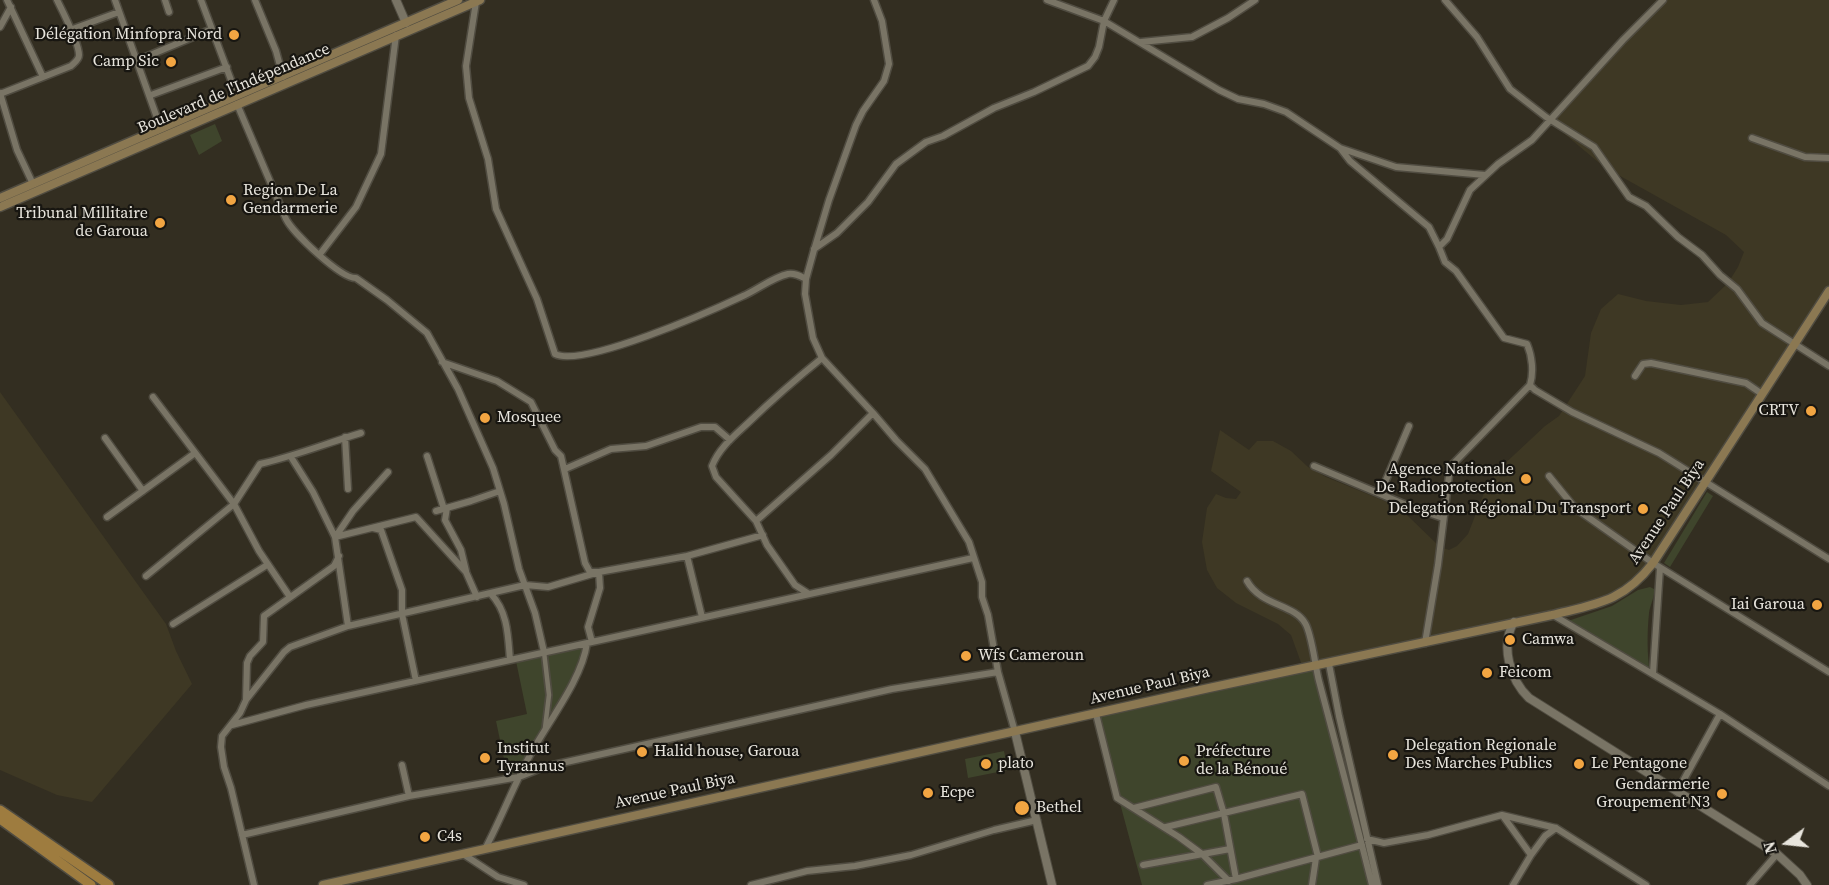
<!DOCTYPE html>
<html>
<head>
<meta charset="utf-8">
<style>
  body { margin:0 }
  #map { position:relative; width:1829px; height:885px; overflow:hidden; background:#332e21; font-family:"Source Serif 4",serif }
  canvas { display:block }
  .north { position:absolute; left:1757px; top:813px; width:60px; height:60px; -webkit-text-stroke:4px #181611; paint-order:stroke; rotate:255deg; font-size:16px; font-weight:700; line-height:24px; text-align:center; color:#e8e5dd }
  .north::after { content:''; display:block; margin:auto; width:21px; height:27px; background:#e8e5dd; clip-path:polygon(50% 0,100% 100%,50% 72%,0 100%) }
</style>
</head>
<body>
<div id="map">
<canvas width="1829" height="885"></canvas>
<div class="north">N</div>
</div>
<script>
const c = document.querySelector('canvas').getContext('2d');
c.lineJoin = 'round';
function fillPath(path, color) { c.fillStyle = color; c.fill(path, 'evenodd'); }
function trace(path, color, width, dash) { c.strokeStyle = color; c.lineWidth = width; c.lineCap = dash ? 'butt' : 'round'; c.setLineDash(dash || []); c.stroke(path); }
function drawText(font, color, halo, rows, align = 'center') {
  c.font = font + ' "Source Serif 4",serif'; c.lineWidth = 4.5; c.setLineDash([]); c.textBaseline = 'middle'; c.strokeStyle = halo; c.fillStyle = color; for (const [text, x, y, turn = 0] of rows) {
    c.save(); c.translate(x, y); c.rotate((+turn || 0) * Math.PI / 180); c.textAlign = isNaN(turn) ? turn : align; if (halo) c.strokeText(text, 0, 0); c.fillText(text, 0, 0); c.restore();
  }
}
fillPath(new Path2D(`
  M 1666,0 L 1829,0 L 1829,291 L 1653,563 L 1608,600 L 1303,668 L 1291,635 L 1278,624 L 1236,603 L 1217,588 L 1207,570 L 1202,542 L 1207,508 L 1216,494 L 1226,498 L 1236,499 L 1241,492 L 1211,471 L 1220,430 L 1249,450 L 1257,441 L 1273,441 L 1291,451 L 1308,467 L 1326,477 L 1387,502 L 1409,517 L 1440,547 L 1449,550 L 1457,546 L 1468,534 L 1484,493 L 1499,469 L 1545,426 L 1559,416 L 1585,376 L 1591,333 L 1601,309 L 1618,294 L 1646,301 L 1681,305 L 1708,302 L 1728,283 L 1738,267 L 1744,252 L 1726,235 L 1604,167 L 1548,120 Z
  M 0,392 L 166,624 L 176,651 L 192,684 L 92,802 L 57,795 L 0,770 Z`), '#3e3824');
fillPath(new Path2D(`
  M 215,124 L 222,141 L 199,155 L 190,135 Z
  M 1707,492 L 1713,496 L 1670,567 L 1664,563 Z
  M 1650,587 L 1654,589 C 1655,597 1650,605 1649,613 C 1647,633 1647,654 1650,674 L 1568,621 L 1612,606 L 1638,590 Z
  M 587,643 L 585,655 L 519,777 L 508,778 L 496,721 L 527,714 L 516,661 Z
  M 1315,665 L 1372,885 L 1142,885 L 1096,714 Z
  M 1004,751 L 1008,770 L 968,778 L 965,759 Z`), '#3f452c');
const pedestrian = new Path2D(`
  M 544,652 L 549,695 L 545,728`);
const minor = new Path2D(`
  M 7,0 L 43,77
  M 115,0 L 161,129
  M 165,0 L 169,12
  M 201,0 L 237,96
  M 255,0 L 276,51 L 283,77
  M 874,0 L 882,21 L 889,64 L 884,81 L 863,111 L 856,125 L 829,200 L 814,250 L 806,279 L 805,294 L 813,338 L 822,358 L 873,413 L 896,440 L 925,469 L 969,542 L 982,582 L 982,597 L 988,615 L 998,672 L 1015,732 L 1017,731
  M 1047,0 L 1104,21 L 1219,90 L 1238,99 L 1264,104 L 1286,112 L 1340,148 L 1350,161 L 1429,227 L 1439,247 L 1445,262 L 1456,271 L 1504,338 L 1527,344 C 1532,356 1534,372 1530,385 L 1535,390 L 1572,412 L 1659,453 L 1829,559
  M 1445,0 L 1477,37 L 1510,89 L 1546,117 L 1594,147 L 1629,197 L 1646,206 L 1678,237 L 1702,255 L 1720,275 L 1737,289 L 1762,323 L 1829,366
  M 476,2 L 466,66 L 469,98 L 488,159 L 496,209 L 537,299 L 555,354 C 583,368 711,311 743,296 C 757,290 773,277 788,274 C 795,273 800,276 806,279
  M 0,27 L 11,7
  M 70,30 L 119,12
  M 1141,42 L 1192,37 L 1228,18 L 1255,0
  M 136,61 L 212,29
  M 0,93 L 17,150 L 33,184
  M 0,94 L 71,66 C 74,63 79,60 79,55 C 79,43 63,12 57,0
  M 151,95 L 227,67
  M 237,104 L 286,219 C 293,233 341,279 356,278 L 387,300 L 427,333 L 458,389 L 493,468 L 504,504 L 519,569 L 535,613 L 544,652
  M 1752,138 L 1805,157 L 1829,158
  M 1340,148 L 1396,167 L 1485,175
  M 1439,247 L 1447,239 L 1470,190 L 1498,164 L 1532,140 L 1623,40 L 1663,0
  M 814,249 L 837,233 L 868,202 L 896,164 L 926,142 L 943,136 L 994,108 L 1034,92 L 1088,66 L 1095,57 L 1099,47 L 1104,21 L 1114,0
  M 320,254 L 356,207 L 381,154 L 396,35
  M 442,362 L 497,381 L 531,402 L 555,450 L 561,456 L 585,563 L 590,572 L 599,572 L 600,588 L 588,627 L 592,642
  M 1635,376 L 1643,364 L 1651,363 L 1746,383 L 1762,394
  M 153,397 L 234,504 L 259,551 L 290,597
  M 345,437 L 348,489
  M 105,438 L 143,491
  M 427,456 L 444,509
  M 291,457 L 313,492 L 335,537 L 348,626
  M 1314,466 L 1411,507 L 1443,518
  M 565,469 L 611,449 L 646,446 L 701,427 L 715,427 L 730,440
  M 1549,476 L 1575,508 L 1653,563 L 1829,672
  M 1380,494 L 1409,426
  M 447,508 L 445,520 L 461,550 L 466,571
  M 436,511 L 471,501 L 500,491
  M 107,517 L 195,453
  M 756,521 L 831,455 L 873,413
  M 373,528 L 381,530 L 402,590 L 402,614 L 416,681
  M 336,536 L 353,511 L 388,472
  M 335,537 L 416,517 L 466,572 L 477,597
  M 687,556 L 763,535
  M 146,576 L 234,504 L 260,464 C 295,456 327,443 361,433
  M 1247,581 C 1261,606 1294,604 1305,623 C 1312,634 1315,666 1319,681 C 1337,749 1355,817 1372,885
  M 491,594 C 508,612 508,636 510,660
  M 809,594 L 795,585 L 767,545 L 756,521 L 716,477 L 712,466 C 719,448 734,436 748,423 C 772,400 796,379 822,358
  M 1553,615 L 1720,714 L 1829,786
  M 173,624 L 267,565
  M 1425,643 L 1438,565 L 1450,467 L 1530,385
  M 1329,664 L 1339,716 L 1378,885
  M 1653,673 L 1660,568
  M 246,700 L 247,663 L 250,656 L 263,642 L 264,616 L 334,566 L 339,556
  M 1094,713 L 1096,714 L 1117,798 L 1179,837 L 1202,854 L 1229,881
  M 232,725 L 306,705 L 973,558
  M 402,765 L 409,796
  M 1677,792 L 1720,714
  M 1134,808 L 1216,787 L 1224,814 L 1236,879
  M 1503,816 L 1531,855 L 1513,885
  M 1166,827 L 1302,794 L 1318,857
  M 242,835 L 409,796 L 519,777 L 544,767 L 892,689 L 998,672
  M 1367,839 L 1384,843 L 1428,835 L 1502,815 L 1556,828 L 1646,885
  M 485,849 C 501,819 513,787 529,757 C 547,723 582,680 587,643
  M 463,854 L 498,877 L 524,885
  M 1531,855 L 1545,836 L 1556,828
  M 1143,865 L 1230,849
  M 254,885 L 231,788 L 224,767 L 221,747 L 222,736 L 240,713 L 246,700 L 284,652 L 290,647 L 348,626 L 525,585 L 548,587 L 599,572 L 687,556 L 702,617
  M 751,885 L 807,871 L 855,866 L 911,855 L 994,830 L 1037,820
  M 1207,885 L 1236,879 L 1362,845
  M 1312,885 L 1316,858
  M 1750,885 L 1777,854`);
const tertiary = new Path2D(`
  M 396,0 L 406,23
  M 1514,622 C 1500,645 1510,680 1529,698 L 1777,854 L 1800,875 L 1807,885
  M 1015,732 L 1052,885`);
const secondary = new Path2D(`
  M 0,198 L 458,0
  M 0,207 L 480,0
  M 323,885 L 1209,688 L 1552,615 C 1596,604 1623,602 1653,563 L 1829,291`);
const primary = new Path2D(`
  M 0,810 L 109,885
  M 0,819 L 91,885`);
trace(pedestrian, '#504c41', 8);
trace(minor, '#504c41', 9);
trace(tertiary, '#504c41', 10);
trace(secondary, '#504c41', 11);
trace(primary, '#504c41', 12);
trace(pedestrian, '#797465', 4.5);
trace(minor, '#797465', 6);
trace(tertiary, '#797465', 8);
trace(secondary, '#8b7852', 8);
trace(primary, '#9e7c3f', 9);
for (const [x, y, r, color] of [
  [234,35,6,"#f2a542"],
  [171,62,6,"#f2a542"],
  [231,200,6,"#f2a542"],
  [160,223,6,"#f2a542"],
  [1811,411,6,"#f2a542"],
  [485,418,6,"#f2a542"],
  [1526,479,6,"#f2a542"],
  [1643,509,6,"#f2a542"],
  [1817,605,6,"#f2a542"],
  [1510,640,6,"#f2a542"],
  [966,656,6,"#f2a542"],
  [1487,673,6,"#f2a542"],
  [642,752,6,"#f2a542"],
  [1393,755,6,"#f2a542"],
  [485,758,6,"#f2a542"],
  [1184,761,6,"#f2a542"],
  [986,764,6,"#f2a542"],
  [1579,764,6,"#f2a542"],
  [928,793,6,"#f2a542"],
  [1722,794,6,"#f2a542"],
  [1022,808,8,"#f2a542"],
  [425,837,6,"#f2a542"]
]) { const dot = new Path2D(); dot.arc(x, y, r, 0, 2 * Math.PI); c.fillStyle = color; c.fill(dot); trace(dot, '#181611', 2); }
drawText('16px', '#e8e5dd', '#181611', [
  ["Délégation Minfopra Nord",222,35,"right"],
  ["Camp Sic",159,62,"right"],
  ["Region De La",243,191],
  ["Gendarmerie",243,209],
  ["Tribunal Millitaire",148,214,"right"],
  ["de Garoua",148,232,"right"],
  ["CRTV",1799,411,"right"],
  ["Mosquee",497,418],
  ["Agence Nationale",1514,470,"right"],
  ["De Radioprotection",1514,488,"right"],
  ["Delegation Régional Du Transport",1631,509,"right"],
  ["Iai Garoua",1805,605,"right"],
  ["Camwa",1522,640],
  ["Wfs Cameroun",978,656],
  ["Feicom",1499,673],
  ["Delegation Regionale",1405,746],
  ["Des Marches Publics",1405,764],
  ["Institut",497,749],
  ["Tyrannus",497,767],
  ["Halid house, Garoua",654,752],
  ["Préfecture",1196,752],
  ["de la Bénoué",1196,770],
  ["plato",998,764],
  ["Le Pentagone",1591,764],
  ["Gendarmerie",1710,785,"right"],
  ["Groupement N3",1710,803,"right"],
  ["Ecpe",940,793],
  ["Bethel",1036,808],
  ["C4s",437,837]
], 'left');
drawText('16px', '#e8e5dd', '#181611', [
  ["Boulevard de l'Indépendance",234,89,-23],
  ["Avenue Paul Biya",1667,512,-56],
  ["Avenue Paul Biya",1150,686,-13],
  ["Avenue Paul Biya",675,791,-12]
]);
</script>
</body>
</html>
